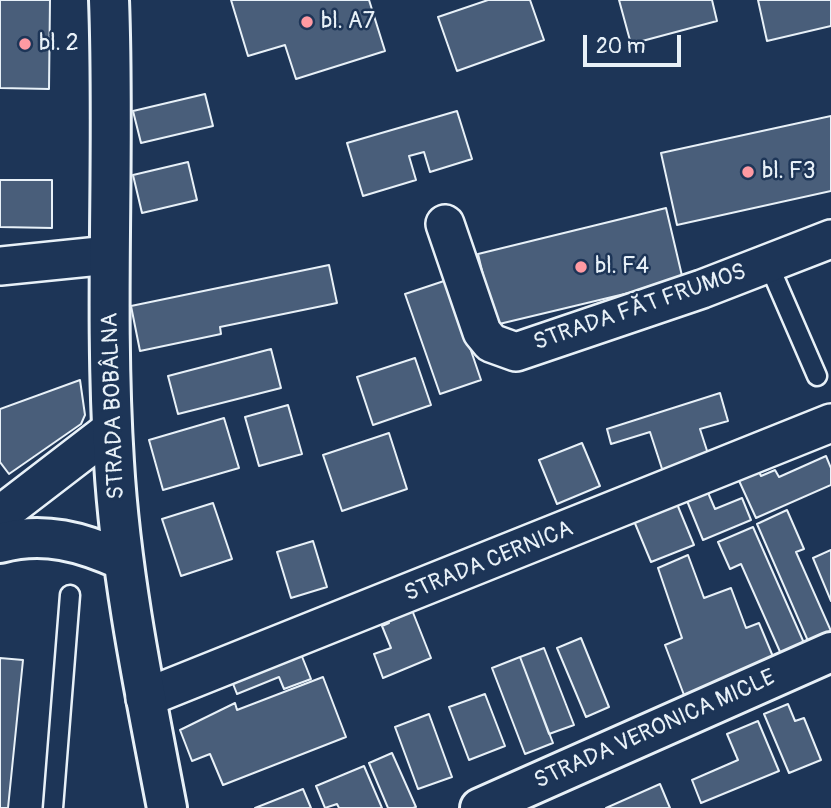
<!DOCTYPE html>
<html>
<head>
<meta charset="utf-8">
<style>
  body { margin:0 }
  #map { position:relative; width:831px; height:808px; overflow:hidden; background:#1d3557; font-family:Pangolin,sans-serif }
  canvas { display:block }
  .scale { position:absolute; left:583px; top:35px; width:98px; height:32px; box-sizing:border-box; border:4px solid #e8f1f8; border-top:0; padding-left:9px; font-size:21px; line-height:24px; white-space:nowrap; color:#e8f1f8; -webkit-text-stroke:5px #1d3557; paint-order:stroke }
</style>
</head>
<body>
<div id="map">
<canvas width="831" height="808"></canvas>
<div class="scale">20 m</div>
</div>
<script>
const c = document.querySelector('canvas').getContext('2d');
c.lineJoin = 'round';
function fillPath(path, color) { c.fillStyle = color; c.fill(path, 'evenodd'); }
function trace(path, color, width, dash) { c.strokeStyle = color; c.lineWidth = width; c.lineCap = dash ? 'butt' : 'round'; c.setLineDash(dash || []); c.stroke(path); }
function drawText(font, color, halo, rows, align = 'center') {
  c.font = font + ' Pangolin,sans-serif'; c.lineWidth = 5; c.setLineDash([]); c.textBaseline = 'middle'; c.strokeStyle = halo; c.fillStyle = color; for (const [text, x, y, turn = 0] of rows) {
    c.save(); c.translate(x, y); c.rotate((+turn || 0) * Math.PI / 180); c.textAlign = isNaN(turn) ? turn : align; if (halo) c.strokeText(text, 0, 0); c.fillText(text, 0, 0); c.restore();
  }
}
const building = new Path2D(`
  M 0,0 L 50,0 L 49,89 L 0,88 Z
  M 231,0 L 369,0 L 385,51 L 296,79 L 285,45 L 248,56 Z
  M 488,0 L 530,0 L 544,40 L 457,71 L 438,17 Z
  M 619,0 L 712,0 L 717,21 L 631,44 Z
  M 758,0 L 831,0 L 831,26 L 767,41 Z
  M 205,94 L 213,126 L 141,143 L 133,111 Z
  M 457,111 L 472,159 L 430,172 L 424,152 L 409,156 L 416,180 L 363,196 L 347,143 Z
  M 831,116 L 831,191 L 677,225 L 661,153 Z
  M 188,162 L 197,200 L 142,213 L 133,175 Z
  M 0,180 L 52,180 L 52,228 L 0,227 Z
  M 666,208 L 683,280 L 495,325 L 478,254 Z
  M 329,265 L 337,303 L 220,327 L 221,334 L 140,351 L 131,306 Z
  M 447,280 L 481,380 L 440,394 L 405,294 Z
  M 271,349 L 281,388 L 178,414 L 168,376 Z
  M 415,358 L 431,405 L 373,425 L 357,377 Z
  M 80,380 L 85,415 L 81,424 L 9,474 L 0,462 L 0,409 Z
  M 720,393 L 728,421 L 700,429 L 711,463 L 665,478 L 650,432 L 611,444 L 607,429 Z
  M 288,405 L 302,454 L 259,466 L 245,417 Z
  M 224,418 L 239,468 L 163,490 L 149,440 Z
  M 389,433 L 407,489 L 342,511 L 323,455 Z
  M 582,443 L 600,486 L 557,504 L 539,460 Z
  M 826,456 L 831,468 L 831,485 L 756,518 L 735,472 L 755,463 L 761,476 L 775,470 L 779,477 Z
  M 706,488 L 715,509 L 742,498 L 751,520 L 703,540 L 685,496 Z
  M 213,503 L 232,559 L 181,576 L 162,519 Z
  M 677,504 L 694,545 L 651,562 L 634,521 Z
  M 787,510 L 804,549 L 796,552 L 831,631 L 808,641 L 757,524 Z
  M 753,527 L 804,643 L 781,654 L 741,564 L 730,569 L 718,542 Z
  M 313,541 L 327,587 L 291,598 L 277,552 Z
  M 831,550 L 831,601 L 813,558 Z
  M 688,555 L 704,598 L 731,588 L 746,628 L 759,623 L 774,659 L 684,695 L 665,645 L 682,638 L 658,568 Z
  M 410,605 L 431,658 L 383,678 L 374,654 L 391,648 L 382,626 L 389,623 L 386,614 Z
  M 581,638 L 609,707 L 586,717 L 557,648 Z
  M 297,644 L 311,679 L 284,689 L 279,677 L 237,694 L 228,671 Z
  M 544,648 L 574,725 L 549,734 L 520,657 Z
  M 520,657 L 553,743 L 525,754 L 492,668 Z
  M 0,658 L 23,660 L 8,808 L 0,808 Z
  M 323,677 L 346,737 L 223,785 L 210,754 L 192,761 L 180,730 L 235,703 L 237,710 Z
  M 485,694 L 505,746 L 469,760 L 449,707 Z
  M 788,704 L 795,721 L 804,718 L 821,760 L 789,773 L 764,714 Z
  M 429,714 L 452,777 L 418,789 L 395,727 Z
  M 758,721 L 779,771 L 701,803 L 692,780 L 738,760 L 727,734 Z
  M 392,753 L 416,807 L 413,808 L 388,808 L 369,763 Z
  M 364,766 L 382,808 L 339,808 L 337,804 L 325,808 L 316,786 Z
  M 660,784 L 670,808 L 606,808 Z
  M 303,789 L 311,808 L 255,808 Z`);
fillPath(building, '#495e7a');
trace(building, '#e8f1f8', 2);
const service = new Path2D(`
  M 768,263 L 817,376
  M 53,808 L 70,595`);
const minor = new Path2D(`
  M 445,224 L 482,332 L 491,343 L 516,352 L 702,289 L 831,239
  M 0,266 L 109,255
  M 0,515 L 112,429
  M 145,698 L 831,423`);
const tertiary = new Path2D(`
  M 480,808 L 831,652`);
const secondary = new Path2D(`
  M 109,0 C 115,154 104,308 114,462 C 121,579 145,693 167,808
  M 0,543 C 44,531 82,542 122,560`);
trace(service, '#e8f1f8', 23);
trace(minor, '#e8f1f8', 42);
trace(tertiary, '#e8f1f8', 44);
trace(secondary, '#e8f1f8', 44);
trace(service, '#1d3557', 18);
trace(minor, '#1d3557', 37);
trace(tertiary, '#1d3557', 38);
trace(secondary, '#1d3557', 38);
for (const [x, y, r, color] of [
  [307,22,7,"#ff9aa2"],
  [25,44,7,"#ff9aa2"],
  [748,172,7,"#ff9aa2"],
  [581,267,7,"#ff9aa2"]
]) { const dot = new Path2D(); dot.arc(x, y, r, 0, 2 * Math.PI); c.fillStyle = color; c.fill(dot); trace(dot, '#1d3557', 2.5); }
drawText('23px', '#e8f1f8', '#1d3557', [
  ["bl. A7",321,22],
  ["bl. 2",39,44],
  ["bl. F3",762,172],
  ["bl. F4",595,267]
], 'left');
drawText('23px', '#e8f1f8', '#1d3557', [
  ["STRADA FĂT FRUMOS",640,308,-19],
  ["STRADA BOBÂLNA",114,406,-92],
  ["STRADA CERNICA",489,562,-22],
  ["STRADA VERONICA MICLE",655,730,-24]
]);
</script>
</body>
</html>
